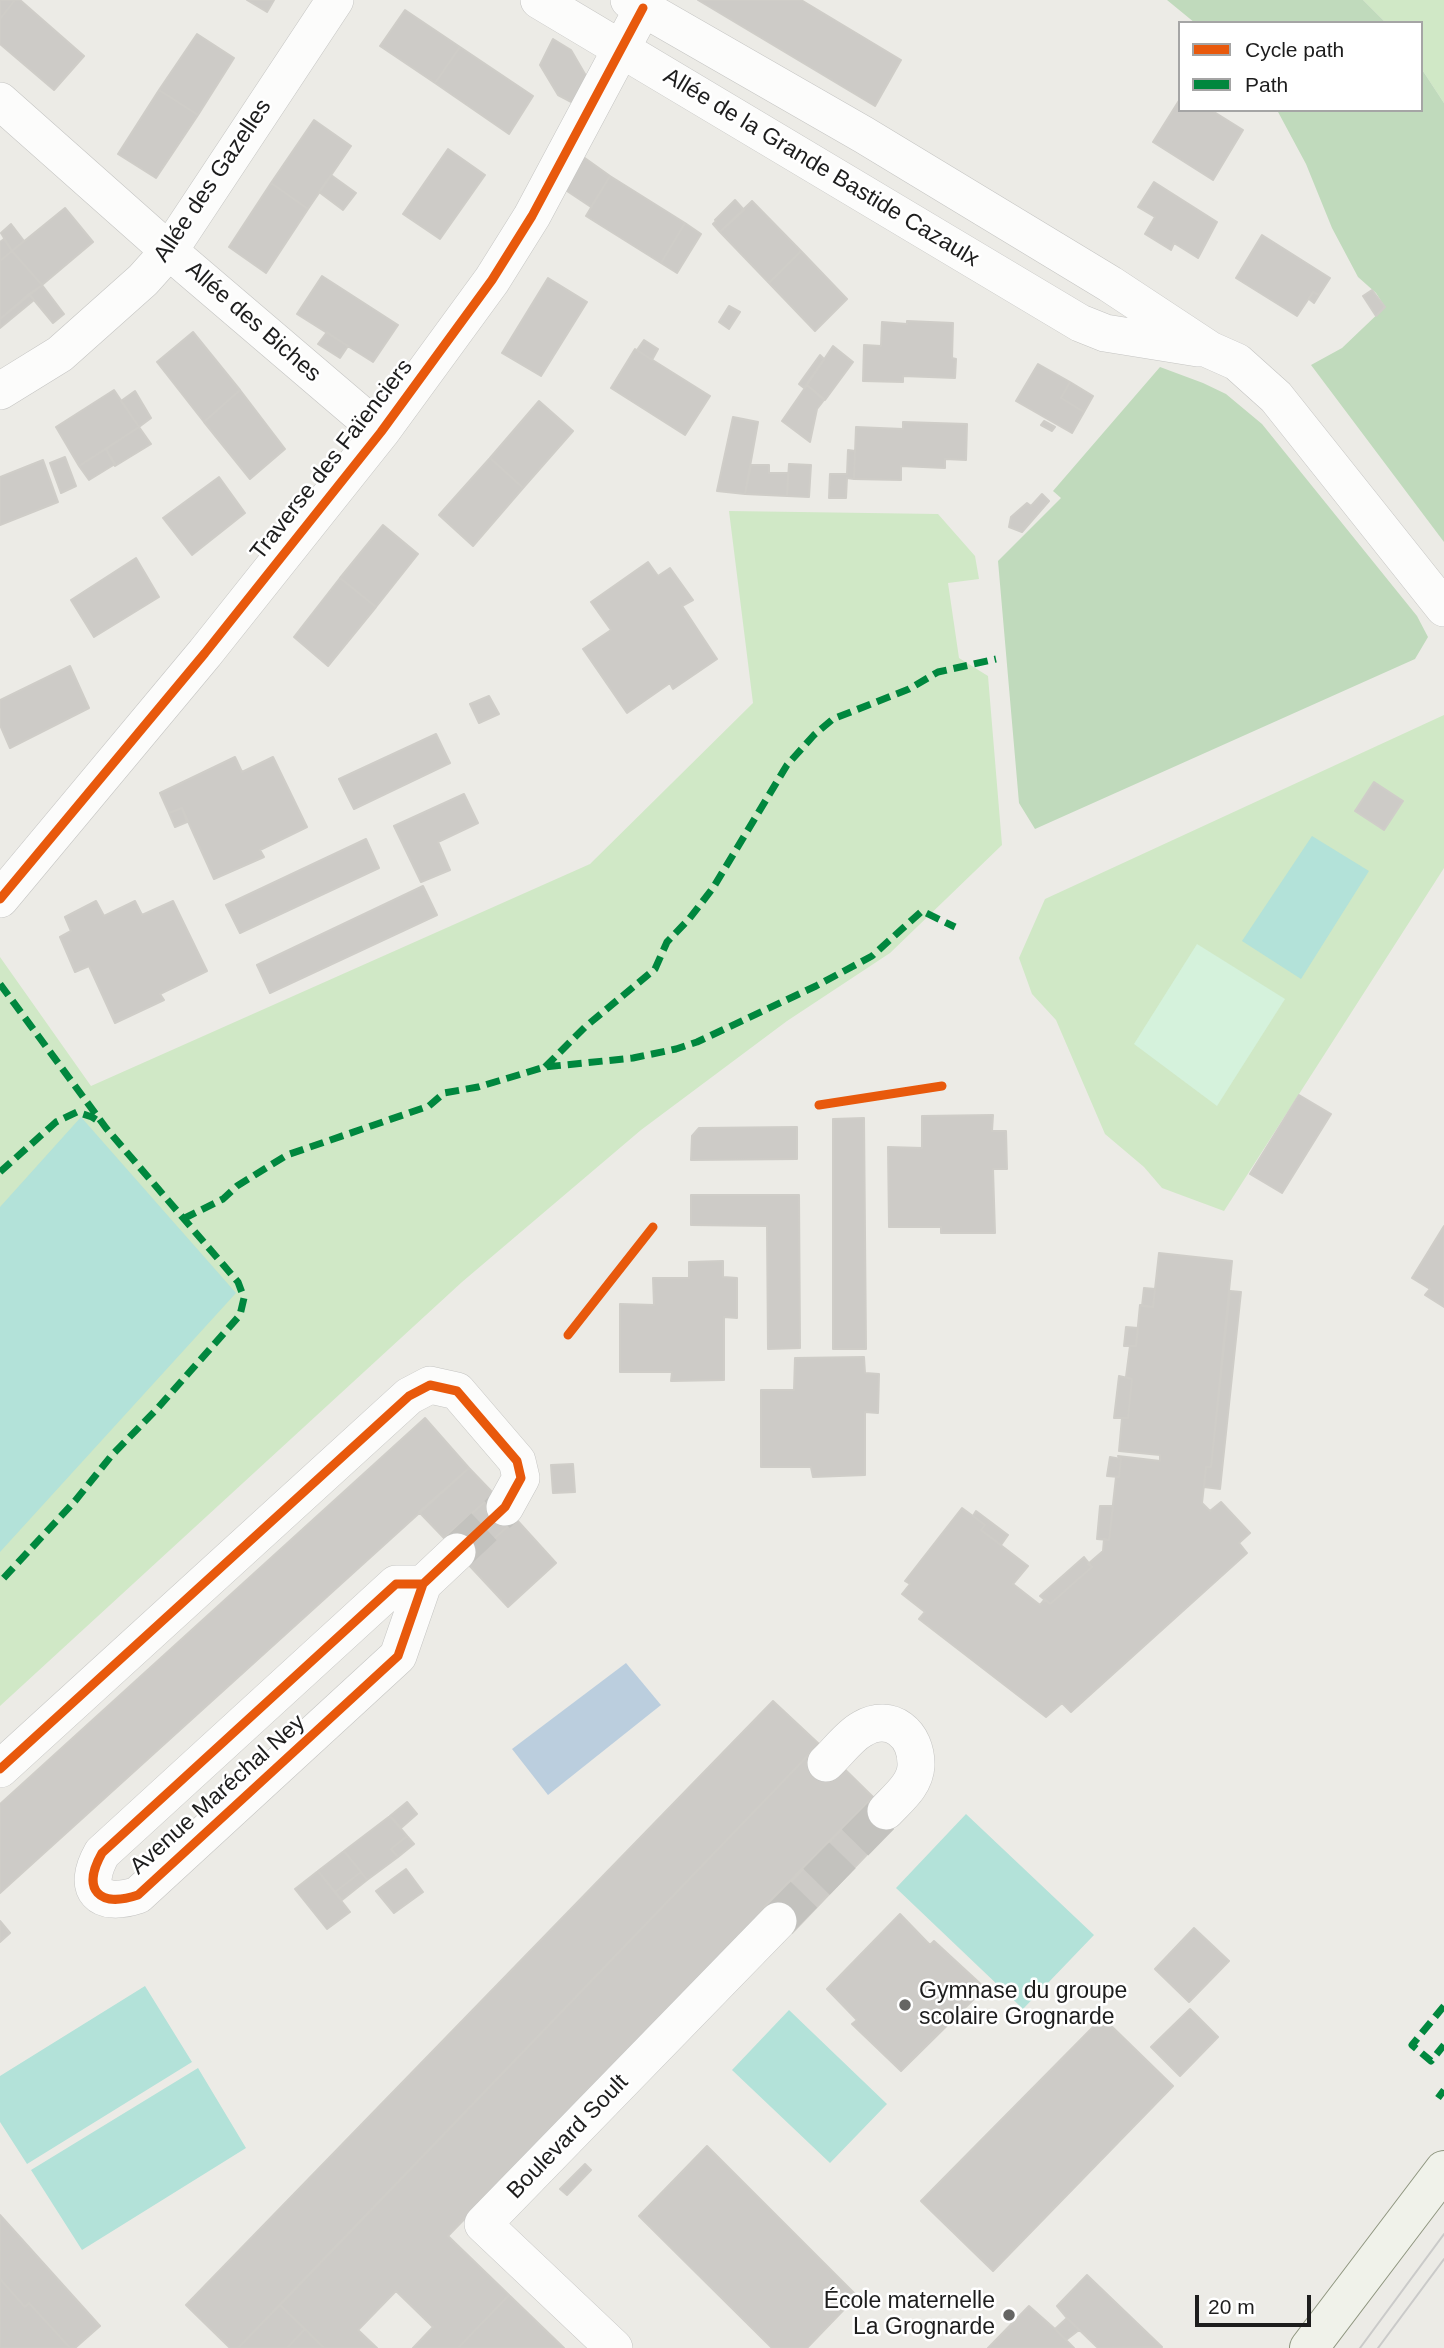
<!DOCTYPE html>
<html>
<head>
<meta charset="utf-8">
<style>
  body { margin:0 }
  #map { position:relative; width:1444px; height:2348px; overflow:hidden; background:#ecebe6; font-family:Helvetica,sans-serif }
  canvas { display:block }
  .legend { position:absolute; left:1178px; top:21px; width:245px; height:91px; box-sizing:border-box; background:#fff; border:2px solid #a5a5a5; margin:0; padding:9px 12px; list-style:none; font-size:21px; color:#1d1d1d }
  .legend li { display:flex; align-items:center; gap:14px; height:35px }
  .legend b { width:35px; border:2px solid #a5a5a5 }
  .scale { position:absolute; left:1195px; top:2295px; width:116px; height:32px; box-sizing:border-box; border:4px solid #1d1d1d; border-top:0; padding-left:9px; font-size:21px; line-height:24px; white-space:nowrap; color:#1d1d1d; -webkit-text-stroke:5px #fff; paint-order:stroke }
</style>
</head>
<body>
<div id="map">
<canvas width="1444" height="2348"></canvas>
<ul class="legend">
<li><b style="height:9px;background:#e8590c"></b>Cycle path</li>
<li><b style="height:9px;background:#00873e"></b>Path</li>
</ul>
<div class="scale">20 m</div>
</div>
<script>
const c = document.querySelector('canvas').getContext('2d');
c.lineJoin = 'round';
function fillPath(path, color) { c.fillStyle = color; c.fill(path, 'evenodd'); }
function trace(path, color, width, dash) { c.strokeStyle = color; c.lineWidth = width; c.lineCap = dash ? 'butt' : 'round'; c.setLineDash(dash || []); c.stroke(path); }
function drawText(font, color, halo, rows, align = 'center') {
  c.font = font + ' Helvetica,sans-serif'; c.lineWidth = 5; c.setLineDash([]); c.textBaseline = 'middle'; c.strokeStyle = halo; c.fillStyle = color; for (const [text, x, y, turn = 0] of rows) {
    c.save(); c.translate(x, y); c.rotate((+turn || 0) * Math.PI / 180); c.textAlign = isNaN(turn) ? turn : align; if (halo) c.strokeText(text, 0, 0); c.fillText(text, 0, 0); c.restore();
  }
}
fillPath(new Path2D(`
  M 1363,0 L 1444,0 L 1444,103 L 1421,68 L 1421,23 L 1386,23 Z
  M 729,511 L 938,514 L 975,556 L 979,579 L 948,583 L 959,658 L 988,676 L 1002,845 L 890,953 L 787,1021 L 641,1130 L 462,1282 L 0,1706 L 0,957 L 91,1086 L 590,864 L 753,703 Z
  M 1444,715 L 1444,868 L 1224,1211 L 1162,1188 L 1144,1167 L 1105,1134 L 1056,1020 L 1032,994 L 1019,958 L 1045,899 Z`), '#d0e8c6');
fillPath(new Path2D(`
  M 1167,0 L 1363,0 L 1386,23 L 1195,23 Z
  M 1421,68 L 1444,103 L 1444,542 L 1311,365 L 1342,348 L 1385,307 L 1376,293 L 1358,277 L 1332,228 L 1306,164 L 1277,110 L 1421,110 Z
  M 1160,367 L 1203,383 L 1226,394 L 1262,424 L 1417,616 L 1428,637 L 1415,659 L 1035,829 L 1019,803 L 998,561 L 1061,498 L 1053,491 Z`), '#c0dabc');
fillPath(new Path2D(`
  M 1197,944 L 1285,999 L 1217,1106 L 1134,1044 Z`), '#d5f2dc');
fillPath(new Path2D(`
  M 1312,836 L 1369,871 L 1301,979 L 1242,941 Z
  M 81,1117 L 236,1293 L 0,1552 L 0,1207 Z
  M 966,1814 L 1094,1935 L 1023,2009 L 896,1888 Z
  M 145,1986 L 192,2062 L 27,2164 L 0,2122 L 0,2076 Z
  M 789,2010 L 887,2104 L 830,2163 L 732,2070 Z
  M 198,2068 L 246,2148 L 82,2250 L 31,2170 Z`), '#b3e2d9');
fillPath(new Path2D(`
  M 626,1663 L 661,1705 L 548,1795 L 512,1749 Z`), '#bbcede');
const building = new Path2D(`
  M 0,0 L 15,0 L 0,19 Z
  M 15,0 L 20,0 L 84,56 L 54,90 L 0,44 L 0,19 Z
  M 247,0 L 274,0 L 267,12 Z
  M 698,0 L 801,0 L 901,60 L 875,106 Z
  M 405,10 L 460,47 L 435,83 L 380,46 Z
  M 197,34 L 234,58 L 198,115 L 159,90 Z
  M 553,39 L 571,50 L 589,81 L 577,105 L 558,95 L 540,65 Z
  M 460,47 L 533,96 L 509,134 L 435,83 Z
  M 159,90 L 198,115 L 156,178 L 118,154 Z
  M 1180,99 L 1180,110 L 1211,110 L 1243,130 L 1213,180 L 1153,142 Z
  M 314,120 L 351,146 L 308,209 L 271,183 Z
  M 448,149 L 485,175 L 440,239 L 403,214 Z
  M 582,156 L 610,176 L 591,207 L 564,189 Z
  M 331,175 L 356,193 L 343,210 L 319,192 Z
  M 610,176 L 685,223 L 661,263 L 586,216 Z
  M 1154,182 L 1217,222 L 1198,258 L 1174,243 L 1171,250 L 1145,234 L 1155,217 L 1138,207 Z
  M 271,183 L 308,209 L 266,273 L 229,247 Z
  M 735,200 L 744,210 L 720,232 L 713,224 L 716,221 L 715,220 Z
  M 752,201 L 801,251 L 769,283 L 720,232 Z
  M 65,208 L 93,242 L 42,285 L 12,251 Z
  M 685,223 L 701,234 L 677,273 L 661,263 Z
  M 11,224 L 24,241 L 12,251 L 1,233 Z
  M 1262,235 L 1330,278 L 1319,295 L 1313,292 L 1297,316 L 1236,278 Z
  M 4,239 L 12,251 L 0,261 L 0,242 Z
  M 12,251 L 42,285 L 0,319 L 0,261 Z
  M 801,251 L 847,299 L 815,331 L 769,283 Z
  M 322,276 L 398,325 L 373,362 L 297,314 Z
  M 548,278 L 587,302 L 541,376 L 502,353 Z
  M 42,285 L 64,314 L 53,323 L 29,294 Z
  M 1372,290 L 1385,307 L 1376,316 L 1363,296 Z
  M 1313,292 L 1319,295 L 1314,303 L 1309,299 Z
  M 29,294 L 34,300 L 0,328 L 0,319 Z
  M 729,306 L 740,312 L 729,329 L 719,322 Z
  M 907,321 L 953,323 L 952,358 L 956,359 L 955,378 L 903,376 L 903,382 L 863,381 L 864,345 L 881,346 L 882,322 L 907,324 Z
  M 193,332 L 240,390 L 204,422 L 157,362 Z
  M 327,332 L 348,346 L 340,358 L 318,344 Z
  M 644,340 L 658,349 L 652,360 L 637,350 Z
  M 833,346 L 853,362 L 825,400 L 807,385 Z
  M 635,349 L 710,396 L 685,435 L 611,388 Z
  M 820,355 L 824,359 L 804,388 L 799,384 Z
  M 1038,364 L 1070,382 L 1061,398 L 1084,412 L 1072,433 L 1016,401 Z
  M 1070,382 L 1093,396 L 1084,412 L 1061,398 Z
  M 807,385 L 824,400 L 817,409 L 810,442 L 782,421 Z
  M 114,390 L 139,427 L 79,466 L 56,427 Z
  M 240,390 L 285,449 L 250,479 L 204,422 Z
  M 135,391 L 151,418 L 139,427 L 121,401 Z
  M 539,401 L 573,431 L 523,488 L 490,458 Z
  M 733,417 L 758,422 L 745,494 L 717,491 Z
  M 1044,421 L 1055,427 L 1052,431 L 1041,425 Z
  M 903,422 L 967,424 L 966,460 L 945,459 L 945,468 L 901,466 L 901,480 L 854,479 L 856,427 L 903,429 Z
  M 139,427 L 151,444 L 115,466 L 106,449 Z
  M 106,449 L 115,464 L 89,480 L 79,466 Z
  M 848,450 L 855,451 L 854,479 L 847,478 L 846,498 L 829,498 L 830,474 L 847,474 Z
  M 65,457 L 76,486 L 61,493 L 50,463 Z
  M 490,458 L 523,488 L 473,546 L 439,515 Z
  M 43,460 L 58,502 L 0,525 L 0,477 Z
  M 789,464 L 811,465 L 809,497 L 787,496 Z
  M 751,465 L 769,465 L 769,473 L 788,473 L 787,496 L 745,494 Z
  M 219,477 L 245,513 L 192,555 L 163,518 Z
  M 1042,494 L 1049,501 L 1022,532 L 1009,527 L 1011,517 L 1027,503 L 1031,506 Z
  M 383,525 L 418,554 L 376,607 L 340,578 Z
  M 136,558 L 159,597 L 94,637 L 71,600 Z
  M 648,562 L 658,576 L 670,568 L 693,600 L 682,606 L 717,659 L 673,689 L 670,683 L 627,713 L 583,649 L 611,630 L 591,602 Z
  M 340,578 L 376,607 L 328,666 L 294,637 Z
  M 70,666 L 89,708 L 10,748 L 0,725 L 0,700 Z
  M 489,696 L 499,714 L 479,723 L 470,704 Z
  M 436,734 L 450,763 L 354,809 L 339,779 Z
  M 235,757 L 242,772 L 273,757 L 307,827 L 260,850 L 264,857 L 214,879 L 182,808 L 169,813 L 160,793 Z
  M 1374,782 L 1403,801 L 1384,830 L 1355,811 Z
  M 464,794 L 478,823 L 438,842 L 450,870 L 421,882 L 394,826 Z
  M 182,808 L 187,822 L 175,827 L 169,813 Z
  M 366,839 L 379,868 L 240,933 L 226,905 Z
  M 423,886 L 437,915 L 270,993 L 257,965 Z
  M 96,901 L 104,916 L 135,901 L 142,915 L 173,901 L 207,971 L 160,994 L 164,1000 L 115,1023 L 89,966 L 75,972 L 60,937 L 71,931 L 65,917 Z
  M 1299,1095 L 1331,1114 L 1282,1193 L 1250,1174 Z
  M 993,1115 L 992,1131 L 1006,1131 L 1007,1169 L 993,1169 L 995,1233 L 941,1233 L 941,1227 L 889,1227 L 888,1147 L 922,1148 L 922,1116 Z
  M 864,1118 L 866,1349 L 833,1349 L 833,1119 Z
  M 797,1127 L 797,1159 L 691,1160 L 692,1136 L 699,1128 Z
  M 691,1195 L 799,1195 L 800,1348 L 768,1349 L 767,1226 L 691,1225 Z
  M 1444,1226 L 1444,1307 L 1425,1295 L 1430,1289 L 1412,1278 Z
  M 1159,1253 L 1232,1261 L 1211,1467 L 1206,1467 L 1202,1503 L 1210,1511 L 1221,1502 L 1250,1533 L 1239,1543 L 1247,1553 L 1071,1712 L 1062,1703 L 1046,1717 L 919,1619 L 925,1612 L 902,1594 L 910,1584 L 905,1581 L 962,1508 L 985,1525 L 981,1530 L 1028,1566 L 1013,1584 L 1040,1605 L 1045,1599 L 1050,1604 L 1092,1567 L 1088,1564 L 1103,1551 L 1104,1539 L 1109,1540 L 1116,1477 L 1119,1477 L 1121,1459 L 1118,1456 L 1160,1461 L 1160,1455 L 1119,1451 L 1122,1418 L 1128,1418 L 1132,1379 L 1126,1377 L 1130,1346 L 1136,1346 L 1140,1305 L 1153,1307 Z
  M 723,1261 L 723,1277 L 737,1278 L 737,1318 L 724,1317 L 724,1380 L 671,1381 L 672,1372 L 620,1372 L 620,1304 L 654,1305 L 653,1278 L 689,1278 L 689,1262 Z
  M 1144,1288 L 1155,1289 L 1153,1307 L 1142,1306 Z
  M 1230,1291 L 1241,1292 L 1220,1489 L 1204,1487 L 1206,1467 L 1211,1467 Z
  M 1126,1327 L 1138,1328 L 1136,1346 L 1124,1346 Z
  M 864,1357 L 865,1373 L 879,1374 L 878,1413 L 865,1412 L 865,1475 L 813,1477 L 811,1467 L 761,1467 L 761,1390 L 794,1390 L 795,1358 Z
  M 1119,1376 L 1132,1379 L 1128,1418 L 1114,1418 Z
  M 425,1418 L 469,1468 L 0,1893 L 0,1804 Z
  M 1110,1457 L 1121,1459 L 1119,1477 L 1107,1476 Z
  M 573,1464 L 575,1492 L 553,1493 L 551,1465 Z
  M 469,1468 L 494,1494 L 444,1538 L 419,1512 Z
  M 494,1494 L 516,1519 L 467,1563 L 444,1538 Z
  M 1100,1506 L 1113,1506 L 1109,1540 L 1097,1539 Z
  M 976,1511 L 1008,1535 L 1001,1545 L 981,1530 L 985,1525 L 973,1516 Z
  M 516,1519 L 556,1563 L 508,1607 L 467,1563 Z
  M 1084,1557 L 1092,1567 L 1050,1604 L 1040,1596 Z
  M 773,1701 L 819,1744 L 238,2348 L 230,2348 L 186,2305 Z
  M 819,1744 L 873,1797 L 448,2236 L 509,2295 L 458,2348 L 413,2348 L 433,2327 L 396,2291 L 358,2330 L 377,2348 L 324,2348 L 280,2305 Z
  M 873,1797 L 898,1822 L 792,1933 L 764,1907 Z
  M 407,1802 L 417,1814 L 401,1828 L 390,1816 Z
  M 390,1816 L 407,1836 L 391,1849 L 398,1857 L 367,1880 L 344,1851 Z
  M 407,1836 L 414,1844 L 398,1857 L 391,1849 Z
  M 344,1851 L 361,1872 L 335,1892 L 318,1871 Z
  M 406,1869 L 423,1892 L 394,1913 L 376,1891 Z
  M 318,1871 L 350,1912 L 327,1929 L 295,1889 Z
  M 361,1872 L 367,1880 L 342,1900 L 335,1892 Z
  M 900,1914 L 930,1945 L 934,1941 L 985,1988 L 901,2071 L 852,2024 L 857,2020 L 827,1989 Z
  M 0,1921 L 10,1933 L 0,1942 Z
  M 1194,1928 L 1229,1961 L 1189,2002 L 1155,1969 Z
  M 1190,2009 L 1218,2037 L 1180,2076 L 1151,2047 Z
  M 1100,2015 L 1173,2086 L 993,2271 L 921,2201 L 1100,2020 Z
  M 707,2146 L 857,2296 L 807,2348 L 772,2348 L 639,2216 Z
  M 585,2164 L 591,2170 L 567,2195 L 560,2189 Z
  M 0,2215 L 100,2326 L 75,2348 L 70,2348 L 29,2303 L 25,2307 L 0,2279 Z
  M 1087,2275 L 1162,2347 L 1098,2348 L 1067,2318 L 1057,2306 Z
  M 0,2279 L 25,2307 L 29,2303 L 70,2348 L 0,2348 Z
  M 509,2295 L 564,2348 L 458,2348 Z
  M 280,2305 L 305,2329 L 287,2348 L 238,2348 Z
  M 1029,2306 L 1055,2329 L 1074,2348 L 988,2348 Z
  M 1067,2318 L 1079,2330 L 1066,2340 L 1055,2329 Z
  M 305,2329 L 324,2348 L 287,2348 Z`);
fillPath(building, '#cdcbc7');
trace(building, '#cfcdc8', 2);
trace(new Path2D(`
  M 457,1552 L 505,1507
  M 778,1921 L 886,1811`), '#c3c2be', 37, [37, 18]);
const street = new Path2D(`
  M 539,0 L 1080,323 L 1105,333 L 1198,348
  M 629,0 L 864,135 L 1110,284 L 1210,350 L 1237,362 L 1276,397 L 1444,608
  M 0,101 L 169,251 L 381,432
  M 0,391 L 60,354 L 143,280 L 169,251 L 335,0
  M 0,899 L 205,653 L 381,432 L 492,280 L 532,216 L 643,8
  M 423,1584 L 396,1584 L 102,1853 C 81,1890 99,1908 138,1895 L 398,1656 L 423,1584 L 457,1552
  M 826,1763 C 837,1753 849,1736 862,1729 C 891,1712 917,1734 916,1766 C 915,1785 898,1798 886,1811
  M 0,1769 L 409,1396 L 430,1385 L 457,1391 L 517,1461 L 521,1478 L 505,1507
  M 614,2348 L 483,2224 L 778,1921`);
const secondary = new Path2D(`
  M 1309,2348 L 1444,2170`);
trace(street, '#c4c4c2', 38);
trace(secondary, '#8e957f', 40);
trace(street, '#fcfcfb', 37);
trace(secondary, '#f0f2ea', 38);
trace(new Path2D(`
  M 1360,2348 L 1444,2234
  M 1378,2348 L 1444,2259`), '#cacac9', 2);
trace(new Path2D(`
  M 0,984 L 106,1128 L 238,1282 L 244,1298 L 240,1315 L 156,1410 L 112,1455 L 75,1501 L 0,1582
  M 545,1067 L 585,1027 L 655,969 L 667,942 L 689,919 L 713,888 L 787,765 L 814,735 L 833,719 L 909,689 L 938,672 L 996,659
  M 0,1172 L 56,1122 L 77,1112 L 92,1117 L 98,1121
  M 183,1219 L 223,1199 L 237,1186 L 287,1155 L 429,1106 L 444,1093 L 478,1087 L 545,1067 L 633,1058 L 676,1049 L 697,1042 L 816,986 L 872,956 L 922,911 L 955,927
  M 1444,2006 L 1412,2045 L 1431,2061 L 1444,2045
  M 1438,2098 L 1444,2090`), '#00873e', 7, [14, 7]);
trace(new Path2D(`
  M 0,899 L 205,653 L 381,432 L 492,280 L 532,216 L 643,8
  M 819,1105 L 942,1086
  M 568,1335 L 653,1227
  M 0,1769 L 409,1396 L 430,1385 L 457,1391 L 517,1461 L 521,1478 L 505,1507 L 423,1584 L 398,1656 L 138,1895 C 99,1908 81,1890 102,1853 L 396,1584 L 423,1584`), '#e8590c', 9);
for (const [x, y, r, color] of [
  [905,2005,7,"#656563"],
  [1009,2315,7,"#656563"]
]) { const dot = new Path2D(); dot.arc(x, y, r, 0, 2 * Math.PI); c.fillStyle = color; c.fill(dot); trace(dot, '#fff', 2.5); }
drawText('23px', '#1d1d1d', '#fff', [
  ["Allée de la Grande Bastide Cazaulx",821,168,31],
  ["Allée des Gazelles",213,181,-56],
  ["Allée des Biches",253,322,41],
  ["Traverse des Faïenciers",332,460,-52],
  ["Avenue Maréchal Ney",218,1795,-42],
  ["Boulevard Soult",568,2137,-46]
]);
drawText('23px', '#1d1d1d', '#fff', [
  ["Gymnase du groupe",919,1992],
  ["scolaire Grognarde",919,2018],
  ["École maternelle",995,2302,"right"],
  ["La Grognarde",995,2328,"right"]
], 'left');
</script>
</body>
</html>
